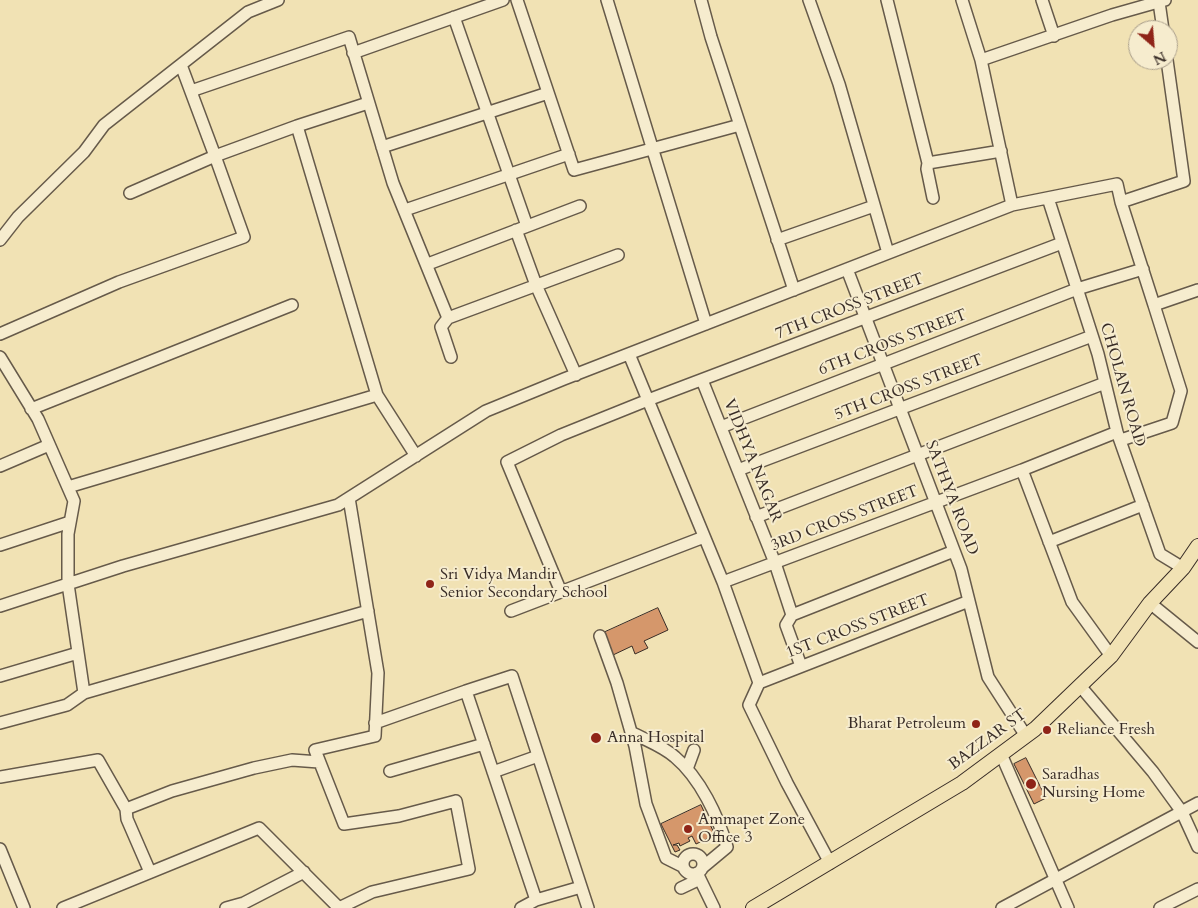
<!DOCTYPE html>
<html>
<head>
<meta charset="utf-8">
<style>
  body { margin:0 }
  #map { position:relative; width:1198px; height:908px; overflow:hidden; background:#f1e2b4; font-family:Cardo,serif }
  canvas { display:block }
  .north { position:absolute; left:1128px; top:20px; width:50px; height:50px; box-sizing:border-box; background:#f6ecce; border:1px solid #aa9f8b; border-radius:50%; rotate:153deg; font-size:14px; font-weight:700; line-height:20px; text-align:center; color:#382c26 }
  .north::after { content:''; display:block; margin:auto; width:18px; height:22px; background:#8f2418; clip-path:polygon(50% 0,100% 100%,50% 72%,0 100%) }
</style>
</head>
<body>
<div id="map">
<canvas width="1198" height="908"></canvas>
<div class="north">N</div>
</div>
<script>
const c = document.querySelector('canvas').getContext('2d');
c.lineJoin = 'round';
function fillPath(path, color) { c.fillStyle = color; c.fill(path, 'evenodd'); }
function trace(path, color, width, dash) { c.strokeStyle = color; c.lineWidth = width; c.lineCap = dash ? 'butt' : 'round'; c.setLineDash(dash || []); c.stroke(path); }
function drawText(font, color, halo, rows, align = 'center') {
  c.font = font + ' Cardo,serif'; c.lineWidth = 4; c.setLineDash([]); c.textBaseline = 'middle'; c.strokeStyle = halo; c.fillStyle = color; for (const [text, x, y, turn = 0] of rows) {
    c.save(); c.translate(x, y); c.rotate((+turn || 0) * Math.PI / 180); c.textAlign = isNaN(turn) ? turn : align; if (halo) c.strokeText(text, 0, 0); c.fillText(text, 0, 0); c.restore();
  }
}
const building = new Path2D(`
  M 658,608 L 668,630 L 644,641 L 648,648 L 635,654 L 632,646 L 613,655 L 603,633 Z
  M 1026,758 L 1046,798 L 1034,804 L 1014,764 Z
  M 701,805 L 715,835 L 696,844 L 692,836 L 688,838 L 690,841 L 680,846 L 679,843 L 673,845 L 677,845 L 680,850 L 675,852 L 661,824 Z`);
fillPath(building, '#d5976b');
trace(building, '#382c26', 1);
const minor = new Path2D(`
  M 517,0 L 574,170 L 740,125
  M 607,0 L 706,324
  M 701,0 L 711,37 L 794,290
  M 809,0 L 839,84 L 888,253
  M 887,0 L 928,163 L 927,169 L 933,198
  M 962,0 L 981,60 L 1112,15 L 1165,0
  M 1042,0 L 1054,36
  M 1159,2 L 1163,30
  M 454,17 L 527,226
  M 353,53 L 503,0
  M 981,60 L 1012,205
  M 1167,60 L 1184,181 L 1121,202 L 1154,305 L 1198,290
  M 191,91 L 349,37 L 393,183 L 448,318 L 618,255
  M 368,103 L 297,126 L 377,395 L 416,456
  M 382,147 L 548,93
  M 928,163 L 1001,151
  M 130,193 L 215,156 L 181,65
  M 1048,198 L 1098,354 L 1117,432 L 1160,554 L 1183,568
  M 405,210 L 569,154
  M 516,230 L 536,285 L 576,375
  M 0,240 L 18,217 L 84,152 L 104,125 L 248,12 L 278,0
  M 777,240 L 874,206
  M 428,264 L 580,206
  M 847,269 L 961,569 L 988,677 L 1026,736
  M 448,318 L 441,327 L 451,357
  M 0,334 L 119,282 L 244,237 L 215,156 L 297,126
  M 629,354 L 723,582 L 759,683 L 749,705 L 787,783 L 830,863
  M 0,357 L 38,419 L 74,501 L 68,534 L 68,584 L 84,693 L 368,611
  M 702,380 L 775,563 L 792,615 L 786,625 L 801,666
  M 31,409 L 292,305
  M 721,427 L 1077,289 L 1143,269
  M 1121,440 L 1172,423 L 1181,391 L 1154,305
  M 0,466 L 49,445
  M 738,470 L 1092,336
  M 1022,470 L 1072,602 L 1111,656
  M 68,487 L 377,395
  M 756,517 L 1105,383
  M 1049,542 L 1143,505
  M 0,545 L 70,522
  M 723,582 L 1022,470 L 1117,432
  M 561,592 L 507,462 L 561,435 L 648,400 L 1062,243
  M 1150,603 L 1198,642
  M 0,606 L 123,566 L 338,505 L 486,411 L 564,379 L 1012,205 L 1117,184 L 1121,202
  M 511,611 L 704,537
  M 792,615 L 954,551
  M 600,636 L 617,683 L 635,746 L 646,804 L 666,858 L 682,866
  M 0,676 L 78,653
  M 759,683 L 969,601
  M 1081,687 L 1153,772 L 1182,812 L 1198,847
  M 0,723 L 67,705 L 84,693
  M 375,723 L 466,691
  M 631,732 C 645,740 663,746 675,757 C 700,778 718,816 727,847 L 703,867
  M 1001,754 L 1068,908
  M 687,769 L 694,750
  M 390,771 L 484,744
  M 493,772 L 538,756
  M 0,777 L 98,760 L 126,809 L 127,819 L 150,872
  M 126,809 L 172,791 L 254,768 L 292,760 L 319,762
  M 0,849 L 24,908
  M683 864a10 10 0 1 1 20 0a10 10 0 1 1-20 0Z
  M 697,873 L 714,908
  M 581,887 L 536,900 L 466,691 L 512,676 L 588,908
  M 681,888 L 700,879
  M 63,908 L 259,828 L 339,908
  M 226,908 L 244,903 L 304,872
  M 339,908 L 372,892 L 469,869 L 456,801 L 399,816 L 344,824 L 315,750 L 375,736 L 378,673 L 349,498
  M 521,908 L 536,900
  M 1002,908 L 1198,803
  M 1160,908 L 1198,889`);
const major = new Path2D(`
  M 753,908 L 962,783 L 1035,729 L 1111,656 L 1150,603 L 1183,568 L 1198,546`);
trace(minor, '#665a4a', 14);
trace(major, '#382c26', 16);
trace(minor, '#f6ecce', 11);
trace(major, '#f1e2b4', 14);
for (const [x, y, r, color] of [
  [430,584,5,"#8f2418"],
  [976,724,5,"#8f2418"],
  [1047,730,5,"#8f2418"],
  [596,738,6,"#8f2418"],
  [1031,784,6,"#8f2418"],
  [688,829,5,"#8f2418"]
]) { const dot = new Path2D(); dot.arc(x, y, r, 0, 2 * Math.PI); c.fillStyle = color; c.fill(dot); trace(dot, '#f6ecce', 2); }
drawText('16px', '#382c26', '#f6ecce', [
  ["7TH CROSS STREET",850,307,-21],
  ["6TH CROSS STREET",893,343,-21],
  ["CHOLAN ROAD",1122,385,74],
  ["5TH CROSS STREET",909,388,-21],
  ["VIDHYA NAGAR",752,461,68],
  ["SATHYA ROAD",951,498,69],
  ["3RD CROSS STREET",845,519,-21],
  ["1ST CROSS STREET",858,627,-21],
  ["BAZZAR ST",988,740,-36]
]);
drawText('16px', '#382c26', '#f6ecce', [
  ["Sri Vidya Mandir",440,575],
  ["Senior Secondary School",440,593],
  ["Bharat Petroleum",966,724,"right"],
  ["Reliance Fresh",1057,730],
  ["Anna Hospital",607,738],
  ["Saradhas",1042,775],
  ["Nursing Home",1042,793],
  ["Ammapet Zone",698,820],
  ["Office 3",698,838]
], 'left');
</script>
</body>
</html>
